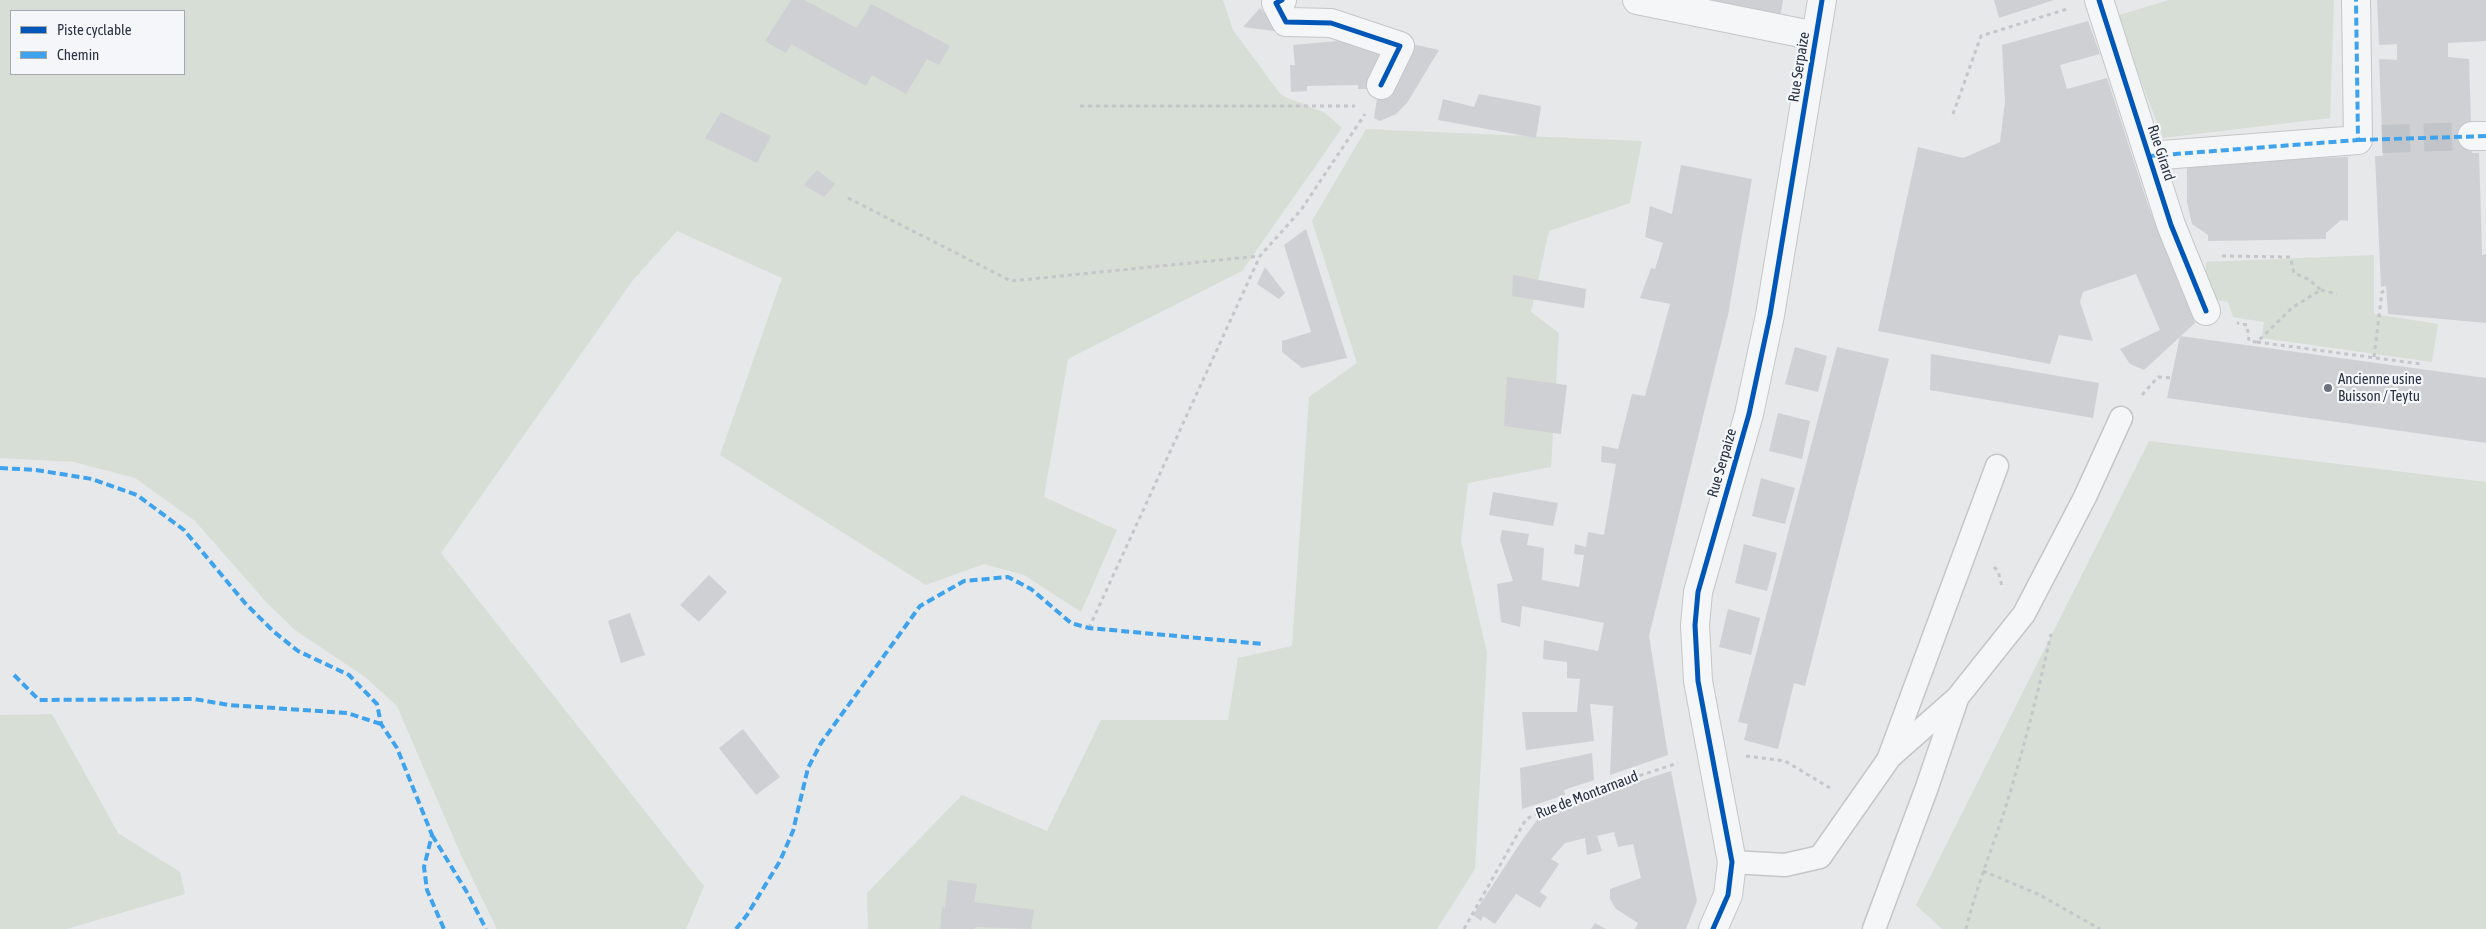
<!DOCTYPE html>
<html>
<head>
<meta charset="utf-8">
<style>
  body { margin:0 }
  #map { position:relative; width:2486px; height:929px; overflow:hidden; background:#e6e8ea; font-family:"Asap Condensed",sans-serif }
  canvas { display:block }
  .legend { position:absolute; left:10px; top:10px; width:175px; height:65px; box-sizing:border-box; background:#f4f6f9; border:1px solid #a4a8b1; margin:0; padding:6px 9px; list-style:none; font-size:15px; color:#2b3445 }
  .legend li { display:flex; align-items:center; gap:10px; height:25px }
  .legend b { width:25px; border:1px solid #a4a8b1 }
</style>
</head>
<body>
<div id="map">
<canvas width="2486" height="929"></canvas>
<ul class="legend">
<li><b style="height:6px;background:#0057b8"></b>Piste cyclable</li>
<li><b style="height:6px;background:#3ea3ec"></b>Chemin</li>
</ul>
</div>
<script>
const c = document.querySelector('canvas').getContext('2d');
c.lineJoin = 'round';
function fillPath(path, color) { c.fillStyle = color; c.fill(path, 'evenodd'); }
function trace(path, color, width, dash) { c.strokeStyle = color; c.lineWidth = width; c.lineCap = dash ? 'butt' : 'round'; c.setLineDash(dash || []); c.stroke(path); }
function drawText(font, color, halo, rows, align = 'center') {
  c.font = font + ' "Asap Condensed",sans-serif'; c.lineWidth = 4.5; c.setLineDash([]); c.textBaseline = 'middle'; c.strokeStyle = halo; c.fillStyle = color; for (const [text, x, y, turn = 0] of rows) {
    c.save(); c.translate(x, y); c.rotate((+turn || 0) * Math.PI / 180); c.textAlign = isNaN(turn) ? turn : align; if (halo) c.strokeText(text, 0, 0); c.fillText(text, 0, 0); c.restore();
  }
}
fillPath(new Path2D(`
  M 0,0 L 1223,0 L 1233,30 L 1281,95 L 1325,113 L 1342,128 L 1242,271 L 1068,359 L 1044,497 L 1117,530 L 1081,612 L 1024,575 L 984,564 L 926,585 L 720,455 L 782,278 L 677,231 L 633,280 L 441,553 L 704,886 L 686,929 L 497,929 L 461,855 L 397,706 L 365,677 L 295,630 L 268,604 L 195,521 L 135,478 L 74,462 L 0,458 ZM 11,11 L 184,11 L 184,74 L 11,74 Z
  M 2169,0 L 2334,0 L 2330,118 L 2163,138 L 2116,16 Z
  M 1366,129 L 1642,141 L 1630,203 L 1549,231 L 1531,312 L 1559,333 L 1551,467 L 1468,483 L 1461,541 L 1487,653 L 1475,869 L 1437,929 L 868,929 L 867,893 L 962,795 L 1047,831 L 1101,720 L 1228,720 L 1238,658 L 1292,646 L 1309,397 L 1357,363 L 1312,221 Z
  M 2374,255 L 2374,314 L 2438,324 L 2432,362 L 2262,338 L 2264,322 L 2233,317 L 2228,302 L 2206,298 L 2206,262 Z
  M 2149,441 L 2486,482 L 2486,929 L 1942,929 L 1916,905 Z
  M 52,714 L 118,833 L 180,872 L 185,894 L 67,929 L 0,929 L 0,715 Z`), '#d6ded6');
fillPath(new Path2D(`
  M 791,0 L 804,0 L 857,28 L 871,4 L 950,46 L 939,65 L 927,59 L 906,94 L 872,75 L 866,86 L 791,44 L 786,53 L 765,41 Z
  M 1690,0 L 1783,0 L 1780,18 Z
  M 1994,0 L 2054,0 L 1999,18 Z
  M 2377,0 L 2486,0 L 2486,41 L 2448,43 L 2448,57 L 2469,59 L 2472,153 L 2479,153 L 2482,250 L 2482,255 L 2486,254 L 2486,323 L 2388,314 L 2386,286 L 2381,287 L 2375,156 L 2383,156 L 2379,59 L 2397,60 L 2397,44 L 2379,45 Z
  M 1260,8 L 1282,32 L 1243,27 Z
  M 2088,21 L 2100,54 L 2060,65 L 2067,89 L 2107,78 L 2148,205 L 2195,323 L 2144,370 L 2130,364 L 2120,349 L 2160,330 L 2136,274 L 2083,292 L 2080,302 L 2093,341 L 2059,335 L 2050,364 L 1878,331 L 1918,147 L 1963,158 L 2000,142 L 2005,102 L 2002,45 Z
  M 1337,41 L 1383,49 L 1372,89 L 1358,89 L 1358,85 L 1307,86 L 1307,91 L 1291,92 L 1290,65 L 1295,65 L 1293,45 Z
  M 1412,44 L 1439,50 L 1407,103 L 1396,114 L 1380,121 L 1374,118 L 1377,99 Z
  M 1479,94 L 1541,106 L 1536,138 L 1438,120 L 1443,99 L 1474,107 Z
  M 721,112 L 771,136 L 757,163 L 705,138 Z
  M 2348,157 L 2348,221 L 2341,220 L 2326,233 L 2326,239 L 2208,241 L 2208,235 L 2192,224 L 2187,202 L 2187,161 Z
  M 1681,165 L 1752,179 L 1728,315 L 1649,636 L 1668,755 L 1610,775 L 1613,706 L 1590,704 L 1594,741 L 1526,750 L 1522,712 L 1577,712 L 1580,679 L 1567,678 L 1567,662 L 1543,659 L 1544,640 L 1598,651 L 1604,623 L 1522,606 L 1520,627 L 1501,622 L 1497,584 L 1513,581 L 1500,540 L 1502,530 L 1529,534 L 1527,545 L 1544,548 L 1542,580 L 1579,587 L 1584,555 L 1574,554 L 1575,544 L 1586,547 L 1588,532 L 1604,535 L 1616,464 L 1601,462 L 1602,446 L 1618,449 L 1632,394 L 1645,396 L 1670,304 L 1640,298 L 1651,268 L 1655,269 L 1663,243 L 1645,237 L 1650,206 L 1672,214 Z
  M 817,170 L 835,184 L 824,197 L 804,185 Z
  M 1306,229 L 1347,358 L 1302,368 L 1282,352 L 1282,341 L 1311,332 L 1284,245 Z
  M 1265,267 L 1285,293 L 1279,299 L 1257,284 Z
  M 1513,275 L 1586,289 L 1584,308 L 1512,296 Z
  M 2180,336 L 2486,378 L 2486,443 L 2167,398 Z
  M 1795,347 L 1827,356 L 1818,392 L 1785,384 Z
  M 1837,347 L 1889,359 L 1805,686 L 1794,683 L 1778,749 L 1744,740 L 1748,724 L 1738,722 Z
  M 1931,354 L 2099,383 L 2093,418 L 1930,390 Z
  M 1507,377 L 1567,385 L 1561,434 L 1504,426 Z
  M 1778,413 L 1810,421 L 1802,459 L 1769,451 Z
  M 1761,478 L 1795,488 L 1785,524 L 1752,516 Z
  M 1493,492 L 1558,503 L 1553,526 L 1489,515 Z
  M 1744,544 L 1777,553 L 1767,591 L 1735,583 Z
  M 709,575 L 727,592 L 699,622 L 680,605 Z
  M 1728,609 L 1760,618 L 1751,655 L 1719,647 Z
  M 630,613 L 645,655 L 621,663 L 608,621 Z
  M 743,729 L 780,777 L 756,795 L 719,748 Z
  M 1592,753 L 1594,780 L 1564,790 L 1565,795 L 1522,809 L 1520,768 Z
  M 1671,771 L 1697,901 L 1686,929 L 1635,929 L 1638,923 L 1616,909 L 1610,899 L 1610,889 L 1641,878 L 1633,844 L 1618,847 L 1614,832 L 1597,836 L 1602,851 L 1587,855 L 1585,838 L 1565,843 L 1551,859 L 1559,864 L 1540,892 L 1547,897 L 1540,908 L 1516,894 L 1495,924 L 1483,916 L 1481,921 L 1473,915 L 1523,839 L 1540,816 L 1554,809 Z
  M 948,880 L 977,884 L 974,902 L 1034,910 L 1031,929 L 976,927 L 974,929 L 940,929 L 942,907 L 945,908 Z
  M 1595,923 L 1606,929 L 1591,929 Z`), '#ced0d3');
trace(new Path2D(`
  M 2382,139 L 2472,136`), '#c1c4c9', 28, [28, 14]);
const service = new Path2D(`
  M 1890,757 L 1957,698 L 2024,614 L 2085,497 L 2121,418
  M 1732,862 L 1785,865 L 1820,857 L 1888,760 L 1997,466
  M 1874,929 L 1926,790 L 1957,699`);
const pedestrian = new Path2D(`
  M 2472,136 L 2486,136
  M 2149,156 L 2358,140 L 2356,0`);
const minor = new Path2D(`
  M 1282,0 L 1276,3 L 1286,22 L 1331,23 L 1400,46 L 1381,85
  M 1637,0 L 1816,36
  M 2099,0 L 2171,225 L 2206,311
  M 1713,929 L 1728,895 L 1732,862 L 1698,681 L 1695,625 L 1698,592 L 1749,414 L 1770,315 L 1822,0`);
trace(service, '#c4c6c8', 25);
trace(pedestrian, '#c4c6c8', 30);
trace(minor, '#c4c6c8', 30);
trace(new Path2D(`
  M 1080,106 L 1355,106
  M 1953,114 L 1981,36 L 2067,9
  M 848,198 L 1011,281 L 1260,256
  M 2222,256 L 2290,257 L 2294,273 L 2308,279 L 2321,290 L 2293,307 L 2257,342 L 2249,341 L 2247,325 L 2237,323
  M 2321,290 L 2337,294
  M 2257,342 L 2421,364
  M 2374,357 L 2382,292 L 2386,291
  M 2142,395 L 2158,377 L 2172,378
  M 1994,567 L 1998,571 L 2002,586
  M 1089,628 L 1260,256 L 1301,210 L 1365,114
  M 1746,756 L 1785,761 L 1830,788
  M 1983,871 L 2038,894 L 2100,929
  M 1464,929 L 1526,819 L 1577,796 L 1678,763
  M 1966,929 C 1976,888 1992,849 2005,809 C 2023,751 2038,693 2051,634`), '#c5c6ca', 3, [4, 4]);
trace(service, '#f5f6f7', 22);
trace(pedestrian, '#f5f6f7', 28);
trace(minor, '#f5f6f7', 28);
trace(new Path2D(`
  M 2358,140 L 2486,136
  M 2149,156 L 2358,140 L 2356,0
  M 0,468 L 36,470 L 92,479 L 137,495 L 184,530 L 245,603 L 273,631 L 298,651 L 349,675 L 377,704 L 381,724 L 397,748 L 432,835 L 424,867 L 427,890 L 444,929
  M 14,675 L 39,700 L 194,699 L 229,705 L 347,713 L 381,724
  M 432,835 L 468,894 L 486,929
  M 736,929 L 747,915 L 780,861 L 793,831 L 808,768 L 821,743 L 920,606 L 964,581 L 1008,577 L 1031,589 L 1071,623 L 1089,628 L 1263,644`), '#3ea3ec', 4, [8, 4]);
trace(new Path2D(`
  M 1282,0 L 1276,3 L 1286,22 L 1331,23 L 1400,46 L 1381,85
  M 2099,0 L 2171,225 L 2206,311
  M 1713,929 L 1728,895 L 1732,862 L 1698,681 L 1695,625 L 1698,592 L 1749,414 L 1770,315 L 1822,0`), '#0057b8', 5);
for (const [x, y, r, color] of [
  [2328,388,5,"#6c737f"]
]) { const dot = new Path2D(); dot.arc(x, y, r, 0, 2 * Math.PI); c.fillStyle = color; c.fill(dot); trace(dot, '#f4f6f9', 2); }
drawText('15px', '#2b3445', '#f4f6f9', [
  ["Rue Serpaize",1799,67,-81],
  ["Rue Girard",2161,153,72],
  ["Rue Serpaize",1722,463,-74],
  ["Rue de Montarnaud",1587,795,-21]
]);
drawText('15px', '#2b3445', '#f4f6f9', [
  ["Ancienne usine",2338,379],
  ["Buisson / Teytu",2338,396]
], 'left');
</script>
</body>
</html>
